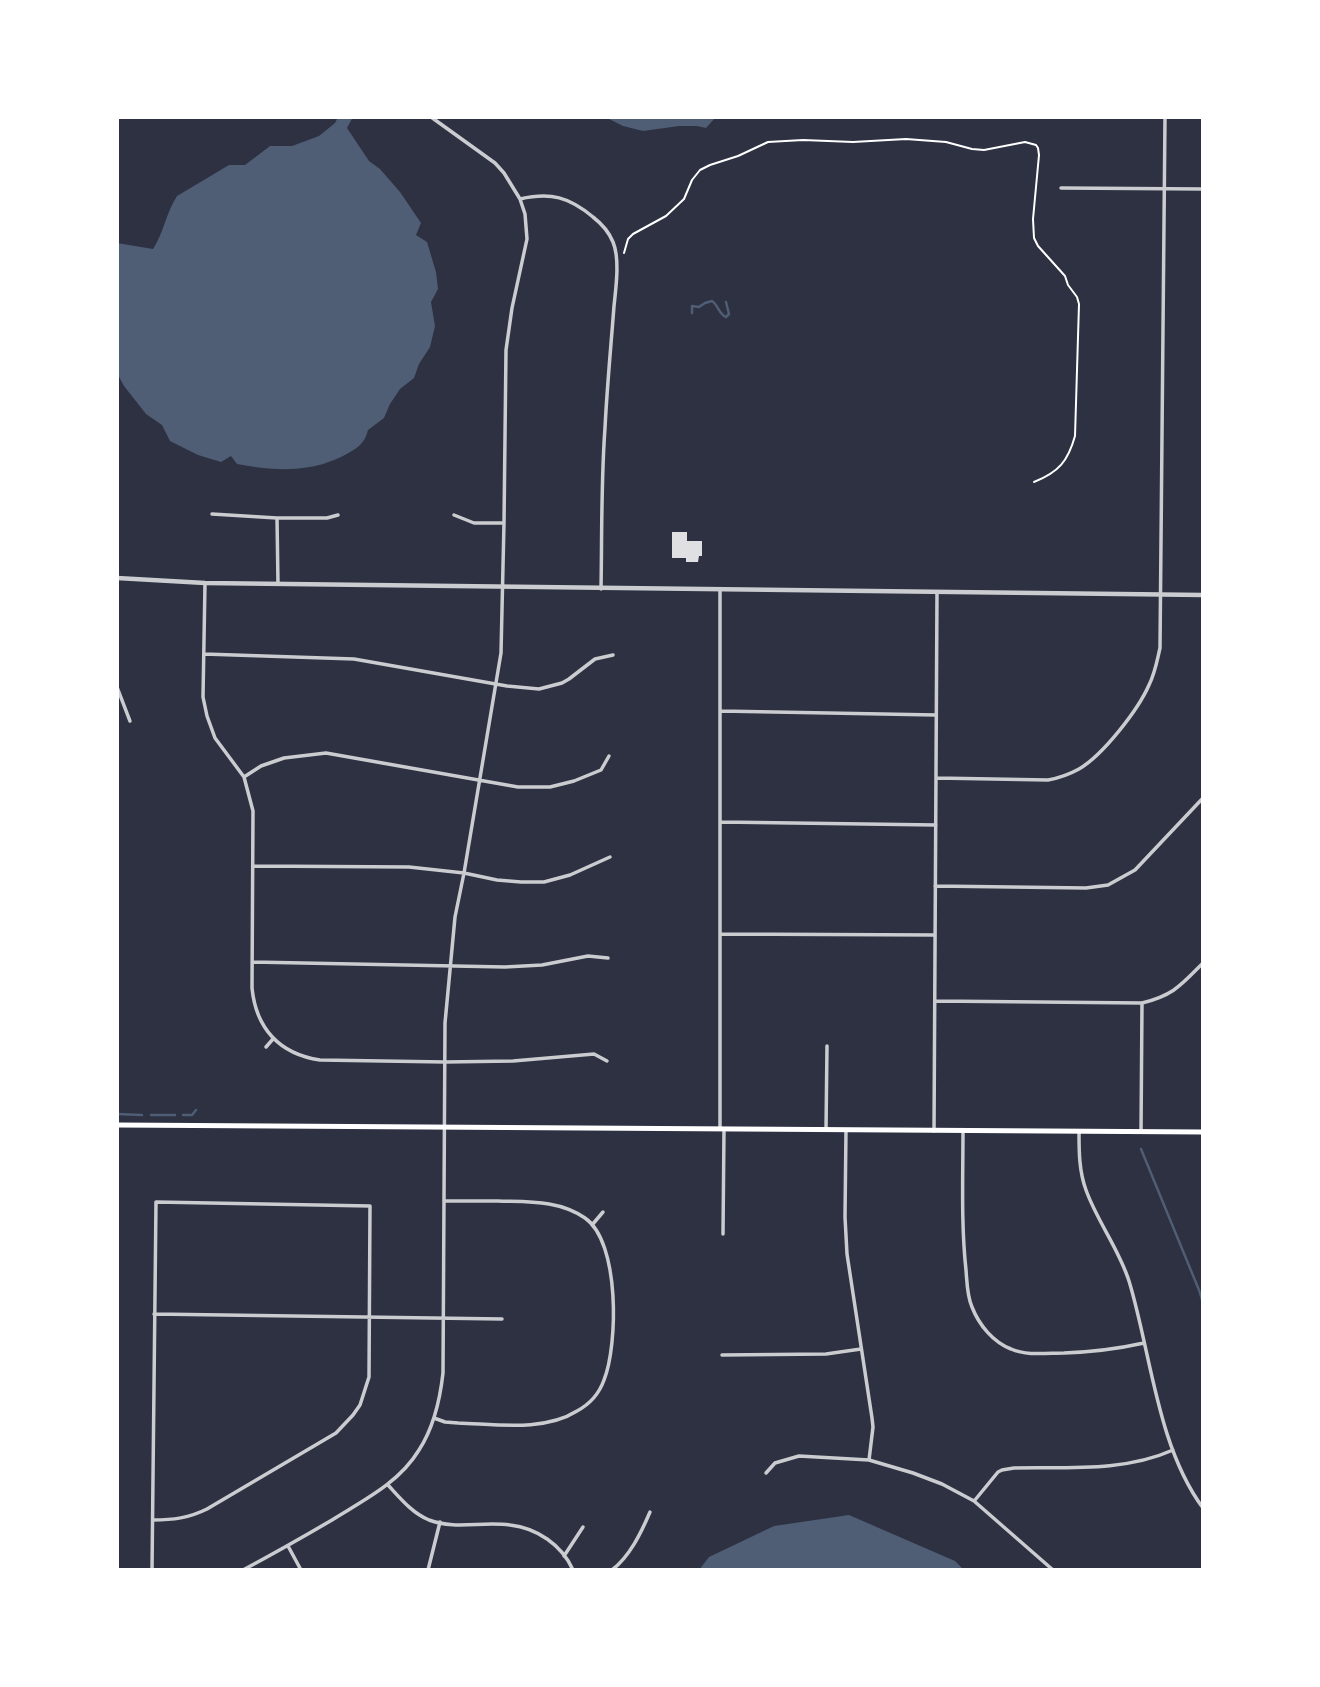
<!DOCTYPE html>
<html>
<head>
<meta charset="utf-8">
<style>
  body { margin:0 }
  #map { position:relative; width:1320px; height:1687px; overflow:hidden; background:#2d3142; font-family:"Fira Sans",sans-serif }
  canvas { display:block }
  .frame { position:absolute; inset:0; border:119px solid #fff; pointer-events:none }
</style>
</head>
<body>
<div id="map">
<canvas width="1320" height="1687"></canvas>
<div class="frame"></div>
</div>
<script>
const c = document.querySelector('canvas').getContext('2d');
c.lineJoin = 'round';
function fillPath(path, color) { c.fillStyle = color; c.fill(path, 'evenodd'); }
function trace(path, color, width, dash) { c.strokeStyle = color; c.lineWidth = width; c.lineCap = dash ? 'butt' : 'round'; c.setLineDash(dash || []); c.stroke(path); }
fillPath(new Path2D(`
  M 338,117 L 353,117 L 347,128 L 369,161 L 380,169 L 400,192 L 421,223 L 416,235 L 427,242 L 436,272 L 438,289 L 431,302 L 435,326 L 430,347 L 419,364 L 414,378 L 400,389 L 390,404 L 384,418 L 368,430 C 365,444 356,449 343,456 C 310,473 272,471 237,464 L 231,456 L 221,462 L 198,455 L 170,441 L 162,425 L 146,414 L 124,386 L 117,373 L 117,243 L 153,249 C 164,232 166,213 177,196 L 229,165 L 245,165 L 270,146 L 292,146 L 319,136 L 335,123 Z
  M 605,117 L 716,117 L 706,128 L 697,126 L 679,126 L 643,131 L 623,126 Z
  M 849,1515 L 955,1561 L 964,1570 L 699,1570 L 709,1557 L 774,1526 Z`), '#4f5d75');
trace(new Path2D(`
  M 692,313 L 692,306 L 699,307 L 705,303 L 712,301 C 718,305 719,314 726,317 L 729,314 L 726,302
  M 117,1114 L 142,1115
  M 151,1115 L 175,1115
  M 183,1115 L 192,1115 L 196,1110
  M 1141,1149 L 1199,1290 L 1203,1303`), '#4f5d75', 2.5);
fillPath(new Path2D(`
  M 672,532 L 687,532 L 687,541 L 702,541 L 702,556 L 699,556 L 698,562 L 686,562 L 686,558 L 672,558 Z`), '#e0e0e3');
trace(new Path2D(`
  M 624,253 L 628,239 L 633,234 L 666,216 L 684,199 L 692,180 L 700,170 L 710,165 L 738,156 L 768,142 L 803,140 L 853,142 L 906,139 L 946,142 L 972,149 L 984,150 L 1025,142 L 1036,145 L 1038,148 L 1039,155 L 1033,219 L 1034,238 L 1038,246 L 1065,276 L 1068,285 L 1077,297 L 1079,304 L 1075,436 C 1068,461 1059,472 1034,482`), '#fff', 2);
trace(new Path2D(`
  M 1061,188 L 1203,189
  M 520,199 C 551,192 569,197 593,217 C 602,224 609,232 613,242 C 620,259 616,287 614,306 C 611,346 607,387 605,428 C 601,481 602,535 601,589
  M 212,514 L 277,518 L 327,518 L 338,515
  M 454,515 L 474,523 L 504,523
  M 277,518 L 278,584
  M 205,583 L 203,697 L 207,716 L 215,738 L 244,777 L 253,811 L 252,988 C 256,1028 279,1054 320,1060 L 445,1062 L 513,1061 L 594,1054 L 607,1061
  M 204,654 L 354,659 L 507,686 L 539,689 L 562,683 L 569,679 L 595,659 L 613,655
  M 117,687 L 130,721
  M 720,711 L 936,715
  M 244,777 L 261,766 L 284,758 L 326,753 L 518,787 L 550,787 L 574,781 L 601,770 L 609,756
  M 936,778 L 1048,780 C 1059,778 1070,774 1079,769 C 1103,755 1138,710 1149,685 C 1155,673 1157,661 1160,648 L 1165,117
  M 721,822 L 936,825
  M 254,866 L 409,867 L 464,873 L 497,880 L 521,882 L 544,882 L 570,875 L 610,857
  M 935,886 L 1086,888 L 1108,885 L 1135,870 L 1203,798
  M 720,934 L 935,935
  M 252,962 L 505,967 L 542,965 L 588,956 L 608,958
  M 935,1001 L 1142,1003 C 1174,995 1181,985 1203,963
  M 266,1047 L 273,1039
  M 720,1129 L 720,590
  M 826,1130 L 827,1046
  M 846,1130 L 845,1217 L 847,1254 L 872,1418 L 873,1427 L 869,1460
  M 934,1131 L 937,592
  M 963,1131 C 963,1177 961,1224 966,1270 C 967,1282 967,1296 972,1307 C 979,1325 993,1342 1011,1349 C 1027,1356 1047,1353 1064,1353 C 1092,1352 1117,1349 1144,1343
  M 1079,1132 C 1079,1151 1079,1171 1086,1190 C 1097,1221 1119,1249 1129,1281 C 1151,1353 1157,1446 1203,1508
  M 1141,1132 L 1142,1003
  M 592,1225 L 603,1212
  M 723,1234 L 724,1129
  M 154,1314 L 502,1319
  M 722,1355 L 826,1354 L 861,1349
  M 434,1418 L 445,1422 L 458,1423 C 495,1424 544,1432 577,1411 C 590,1404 599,1394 604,1380 C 618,1345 620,1242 585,1218 C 559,1200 529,1202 498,1201 C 481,1201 463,1201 445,1201
  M 766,1473 L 775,1463 L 799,1456 L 869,1460 L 913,1473 L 942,1484 L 974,1501 L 1053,1570
  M 388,1485 C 400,1498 412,1513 429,1520 C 455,1530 483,1521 510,1525 C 537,1528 562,1545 573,1570
  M 975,1500 L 998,1472 L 1002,1470 L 1014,1468 C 1067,1467 1124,1472 1173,1450
  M 288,1546 L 301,1570
  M 564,1556 L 583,1527
  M 152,1570 L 156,1202 L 370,1206 L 369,1377 L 360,1405 L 353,1415 L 336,1433 L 207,1509 C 189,1518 173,1520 153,1520
  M 243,1570 C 273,1554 303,1537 332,1520 C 364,1500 399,1483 419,1450 C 434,1427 440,1400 443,1373 L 445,1023 L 455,917 L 464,873 L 501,653 L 504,523 L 506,350 L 512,308 L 527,239 L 525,214 L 520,199 L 504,173 L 495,163 L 431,117
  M 428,1570 L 440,1522
  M 612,1570 C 630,1556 641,1533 650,1512`), '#caccd0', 3.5);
trace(new Path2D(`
  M 117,578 L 205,583 L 1203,595`), '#caccd0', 4.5);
trace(new Path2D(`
  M 117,1125 L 1203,1132`), '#fff', 5);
</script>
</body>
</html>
